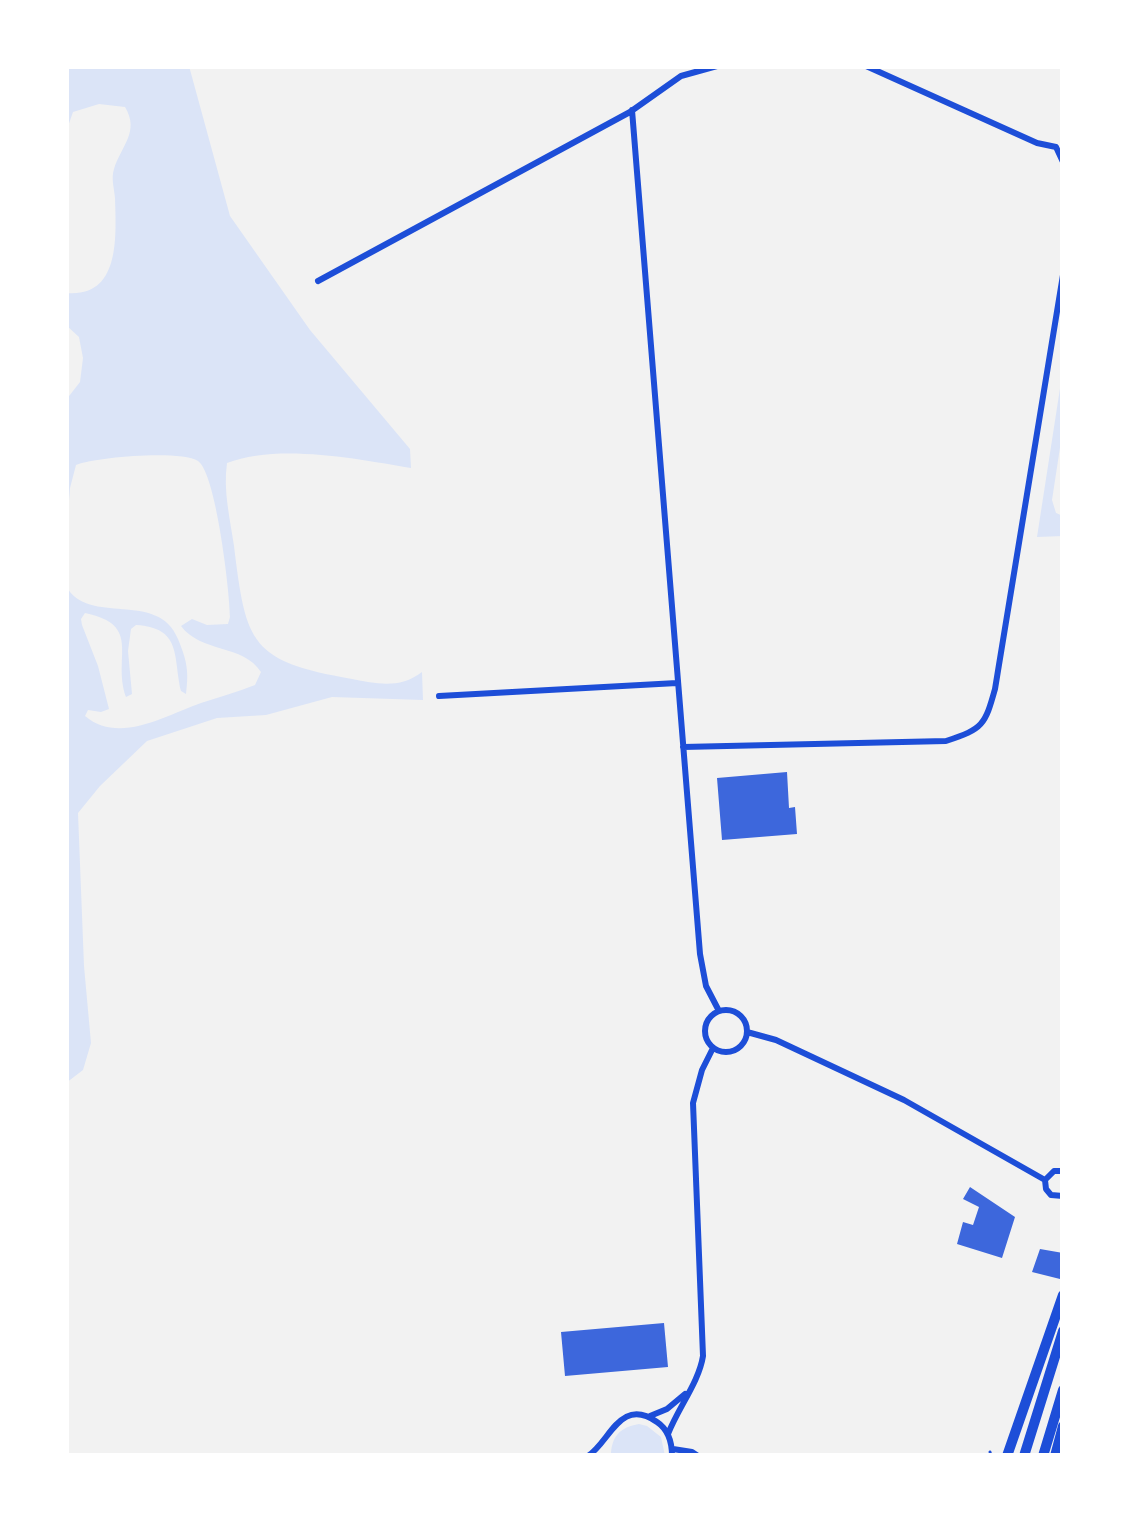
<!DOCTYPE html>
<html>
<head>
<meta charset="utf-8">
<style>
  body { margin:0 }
  #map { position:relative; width:1129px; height:1522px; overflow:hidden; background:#f2f2f2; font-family:"Exo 2",sans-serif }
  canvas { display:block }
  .frame { position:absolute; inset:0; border:69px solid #fff; pointer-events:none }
</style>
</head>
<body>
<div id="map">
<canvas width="1129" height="1522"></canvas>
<div class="frame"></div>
</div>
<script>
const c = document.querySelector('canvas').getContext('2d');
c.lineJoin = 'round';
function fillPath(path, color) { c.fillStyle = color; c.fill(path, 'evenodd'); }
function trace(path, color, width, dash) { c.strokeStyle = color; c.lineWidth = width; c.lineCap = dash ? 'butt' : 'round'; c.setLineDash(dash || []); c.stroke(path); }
fillPath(new Path2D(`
  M 66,66 L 189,66 L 230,216 L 310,330 L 410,449 L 411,468 C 359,459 277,443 227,463 C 223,491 230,518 234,546 C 246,644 250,661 352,679 C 377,684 400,689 422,672 L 423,700 L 332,697 L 266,715 L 217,718 L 147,741 L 100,786 L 78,813 L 84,966 L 91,1043 L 83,1070 L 66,1083 L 66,586 C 88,627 158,589 178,639 C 187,661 189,671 186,694 L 181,691 C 173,656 182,628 136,625 L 131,629 L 128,651 L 132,694 L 126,697 C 112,657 143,625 85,613 L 81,619 L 82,625 L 98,666 L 109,709 L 101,712 L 88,710 L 85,716 C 119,745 166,715 201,703 C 219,697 237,692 255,685 L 261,672 C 243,644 201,653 181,626 L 192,619 L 207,625 L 228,624 L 230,617 C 230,593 216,473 198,461 C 180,450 96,457 76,465 L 70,488 L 66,538 L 66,400 L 80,382 L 83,358 L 79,337 L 66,325 L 66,293 C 121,298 116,236 115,198 C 114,188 111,178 114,169 C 121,146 140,132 125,107 L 99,104 L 73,112 L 66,132 Z
  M 1063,369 L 1063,428 L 1052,500 L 1056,513 L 1063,516 L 1063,536 L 1037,537 Z
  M 639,1424 L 647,1426 L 661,1437 L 665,1456 L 611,1456 C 611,1437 620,1427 639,1424 Z`), '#dbe4f7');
fillPath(new Path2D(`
  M 787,772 L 789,808 L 795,807 L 797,834 L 722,840 L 717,778 Z
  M 970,1187 L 1015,1217 L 1002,1258 L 957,1244 L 963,1222 L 973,1225 L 979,1207 L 963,1199 Z
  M 1040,1249 L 1063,1253 L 1060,1279 L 1032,1272 Z
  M 664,1323 L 668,1367 L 565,1376 L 561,1332 Z`), '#3d67dc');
trace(new Path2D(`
  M 990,1452 L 991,1456`), '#1d4ed8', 3);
trace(new Path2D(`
  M 866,66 L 1037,143 L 1056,147 L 1063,162
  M 632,110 L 700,954 L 706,986 L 719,1011
  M 318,281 L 630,112 L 681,76 L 717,66
  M 439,696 L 677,683
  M 683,747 L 946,741 C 983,729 985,725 995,689 L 1063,275
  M705 1031a21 21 0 1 1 42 0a21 21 0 1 1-42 0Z
  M 747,1032 L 776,1040 L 904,1100 L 1045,1180 L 1046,1189 L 1051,1195 L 1063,1196
  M 1045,1180 L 1054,1171 L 1063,1171
  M 650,1416 L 667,1409 L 685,1394
  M 668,1434 C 678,1408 699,1382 703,1356 L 693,1103 L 702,1070 L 713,1048
  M 673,1449 L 692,1452 L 698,1456
  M 432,1456 L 447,1456
  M 588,1456 C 610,1442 620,1396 657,1422 C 669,1430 672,1442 672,1456`), '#1d4ed8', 6);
trace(new Path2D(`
  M 1007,1456 L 1063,1295
  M 1024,1456 L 1063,1331
  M 1043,1456 L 1063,1390
  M 1055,1456 L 1063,1426`), '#1d4ed8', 10);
</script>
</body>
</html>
